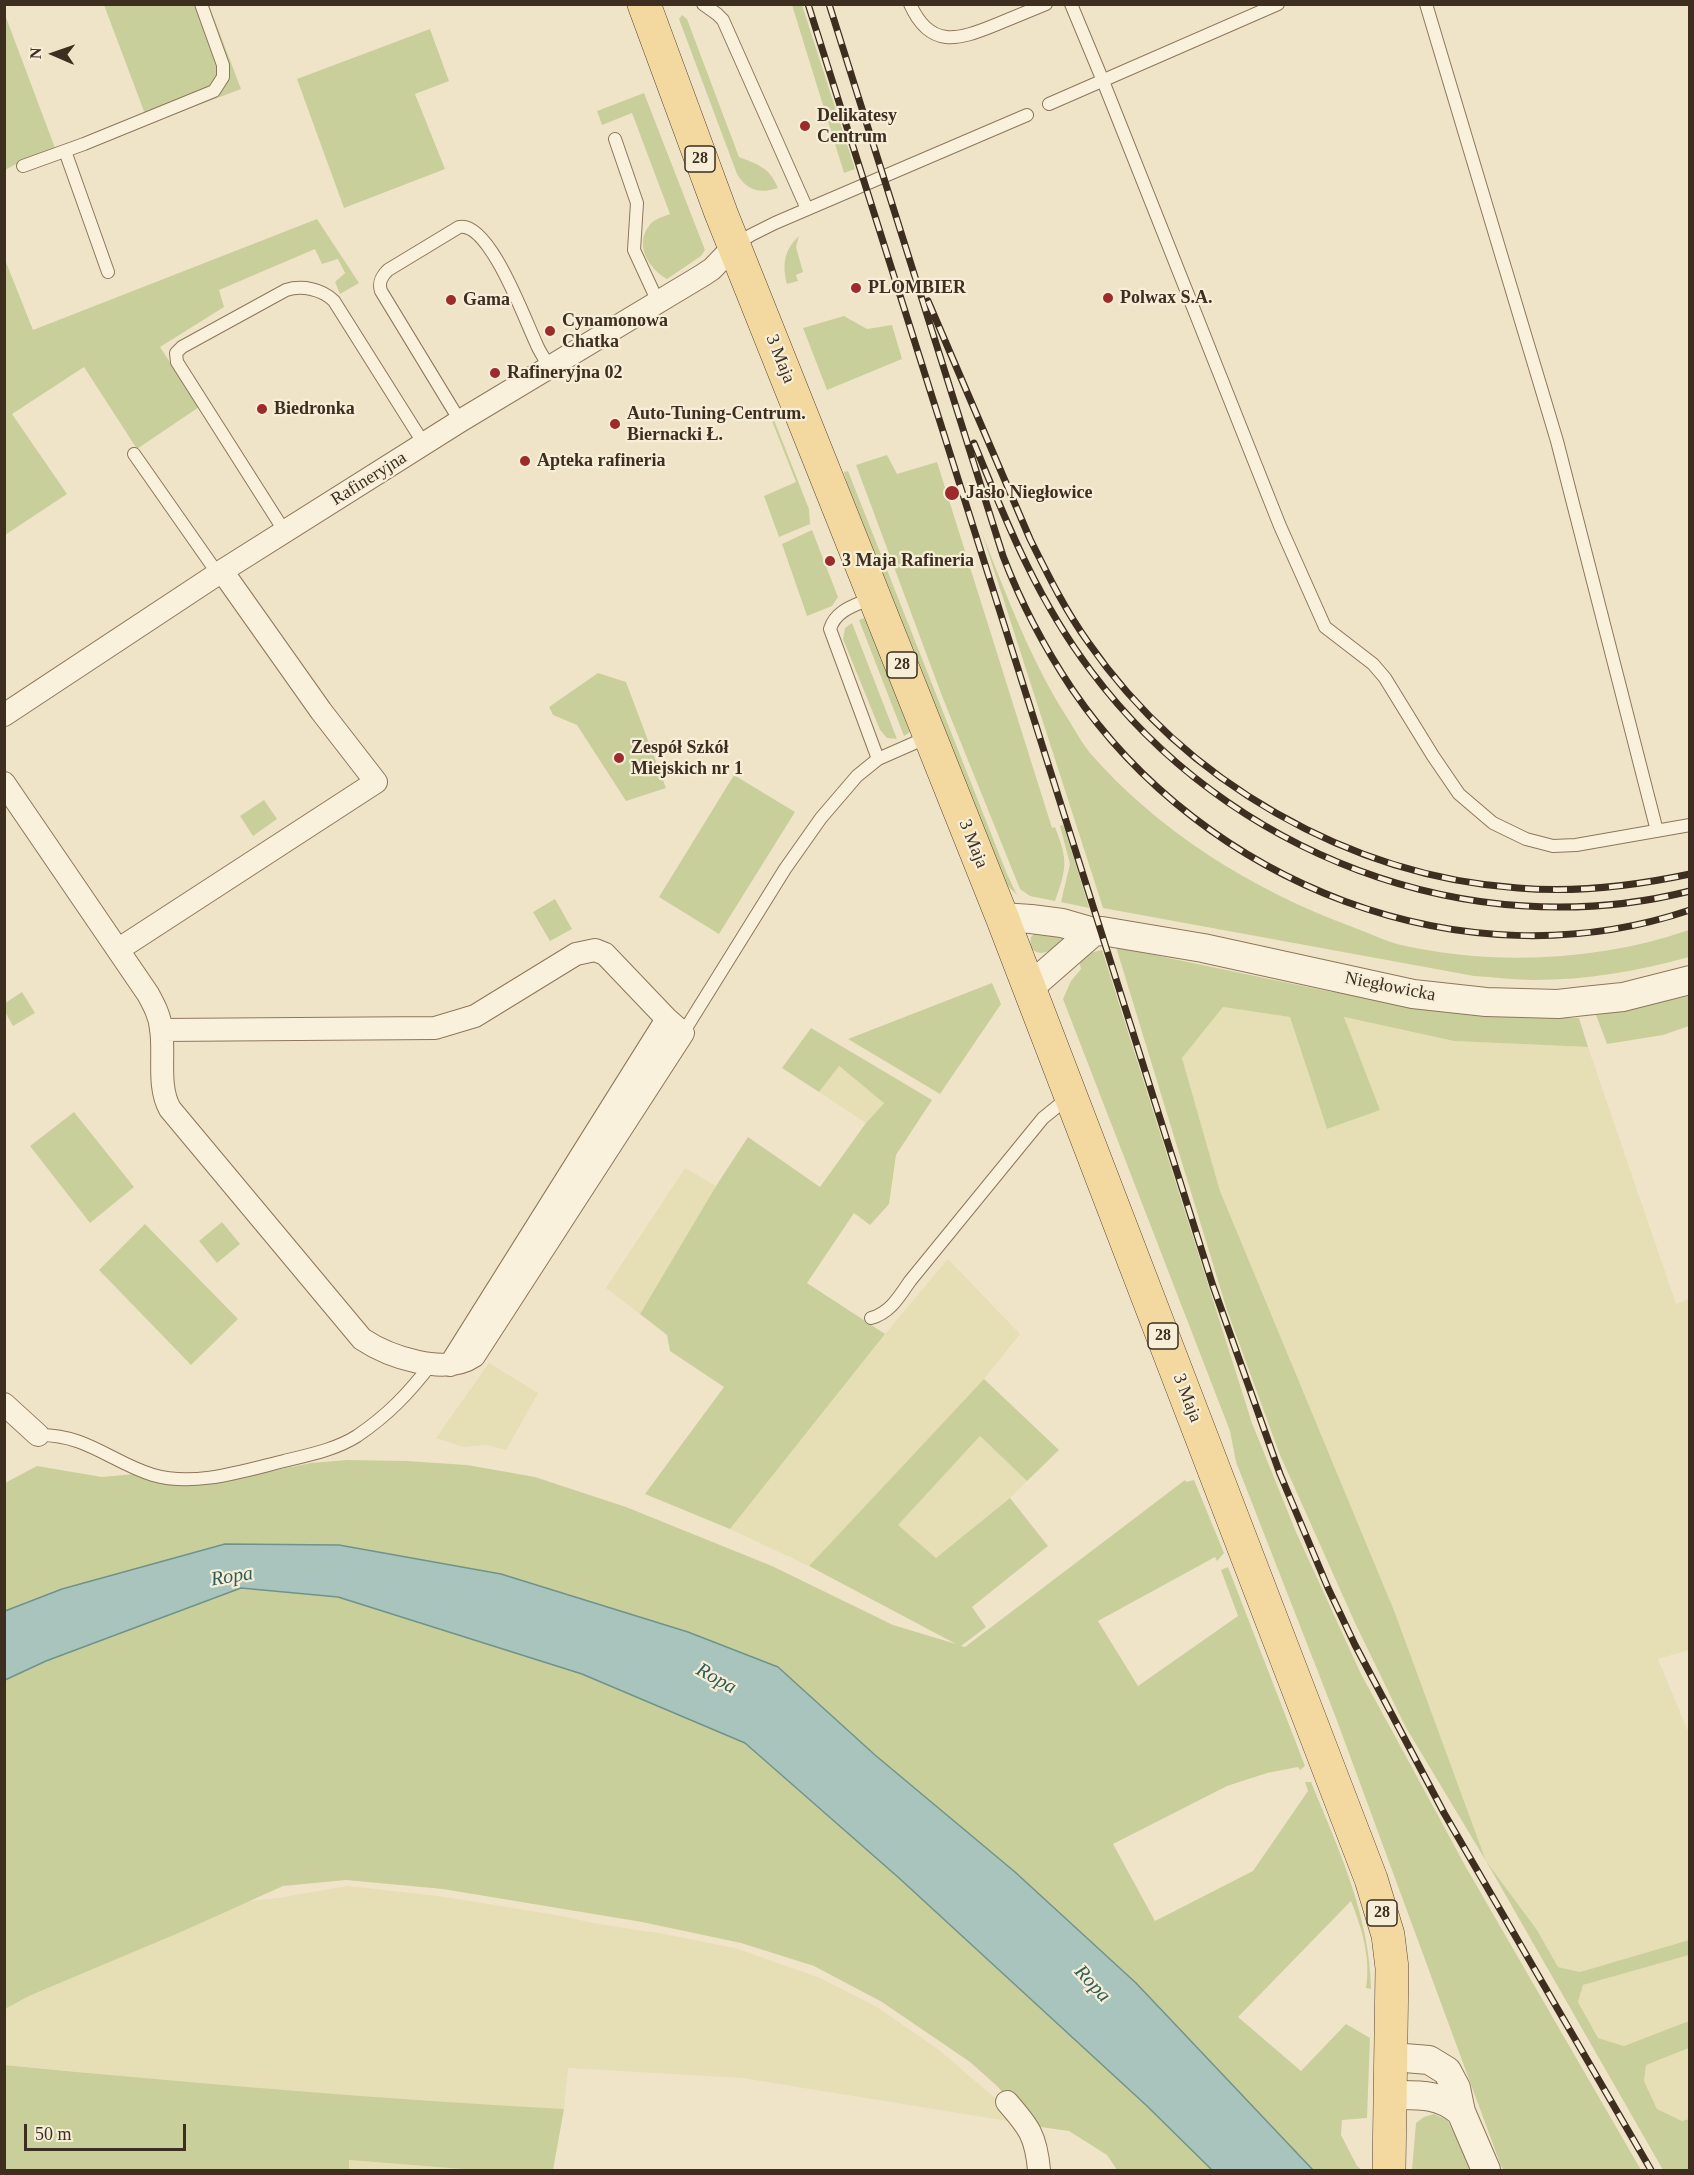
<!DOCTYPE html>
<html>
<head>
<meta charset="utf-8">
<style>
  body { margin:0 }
  #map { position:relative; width:1694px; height:2175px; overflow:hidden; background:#f0e4c8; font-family:"Times New Roman",serif }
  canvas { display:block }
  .frame { position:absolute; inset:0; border:6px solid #3d2e20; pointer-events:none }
  .north { position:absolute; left:24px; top:24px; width:60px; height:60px; -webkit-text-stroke:4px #f7eed8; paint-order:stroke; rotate:272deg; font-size:16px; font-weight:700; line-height:24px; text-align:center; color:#3d2e20 }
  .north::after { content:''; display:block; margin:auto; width:21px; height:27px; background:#3d2e20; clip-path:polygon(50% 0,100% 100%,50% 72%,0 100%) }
  .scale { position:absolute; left:24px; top:2124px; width:162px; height:27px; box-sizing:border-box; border:3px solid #3d2e20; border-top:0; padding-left:8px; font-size:18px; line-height:21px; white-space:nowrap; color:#3d2e20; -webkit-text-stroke:4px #f7eed8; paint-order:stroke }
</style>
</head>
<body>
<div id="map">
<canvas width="1694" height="2175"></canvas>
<div class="frame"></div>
<div class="north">N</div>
<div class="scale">50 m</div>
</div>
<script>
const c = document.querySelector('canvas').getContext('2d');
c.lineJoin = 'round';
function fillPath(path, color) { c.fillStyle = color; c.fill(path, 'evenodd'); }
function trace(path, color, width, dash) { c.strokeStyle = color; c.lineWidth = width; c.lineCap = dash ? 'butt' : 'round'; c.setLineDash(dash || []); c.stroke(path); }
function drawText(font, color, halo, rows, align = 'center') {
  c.font = font + ' "Times New Roman",serif'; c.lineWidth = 4.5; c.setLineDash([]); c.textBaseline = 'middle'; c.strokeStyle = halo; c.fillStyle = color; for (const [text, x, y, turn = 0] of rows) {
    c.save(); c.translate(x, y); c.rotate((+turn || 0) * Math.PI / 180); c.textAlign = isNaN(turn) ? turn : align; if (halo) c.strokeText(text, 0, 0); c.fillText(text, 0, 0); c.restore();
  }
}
fillPath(new Path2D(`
  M 1223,1007 L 1291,1017 L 1327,1129 L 1379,1110 L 1343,1017 L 1454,1041 L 1588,1047 L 1676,1304 L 1689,1299 L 1689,1650 L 1658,1659 L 1687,1729 L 1689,1729 L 1689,1940 L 1580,1972 L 1558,1967 L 1537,1930 L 1486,1861 L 1395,1613 L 1220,1191 L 1182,1058 Z
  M 838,1066 L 884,1102 L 866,1123 L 819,1092 Z
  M 685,1168 L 716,1186 L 640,1314 L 606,1288 Z
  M 948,1259 L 1020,1334 L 984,1379 L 809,1566 L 730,1529 L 885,1334 Z
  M 489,1363 L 538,1393 L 506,1450 L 487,1445 L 464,1447 L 436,1438 Z
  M 980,1436 L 1027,1481 L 1010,1498 L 936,1558 L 897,1525 Z
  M 348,1886 L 438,1896 L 556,1915 L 598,1924 L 664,1934 L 735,1948 L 820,1978 L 877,2007 L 939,2050 L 995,2098 L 1008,2121 L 742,2078 L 568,2068 L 564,2109 L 430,2102 L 213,2085 L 5,2065 L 5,2009 L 29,1996 L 181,1932 L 248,1901 L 278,1898 Z
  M 1689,1955 L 1689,2021 L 1624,2046 L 1598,2038 L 1578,2002 L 1583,1985 Z
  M 1689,2048 L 1689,2119 L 1682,2121 L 1657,2109 L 1644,2081 L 1646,2065 Z
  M 349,2160 L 475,2170 L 349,2170 Z`), '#e6deb5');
fillPath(new Path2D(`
  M 104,5 L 196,5 L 217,63 L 217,75 L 211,87 L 145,114 Z
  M 205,5 L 209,5 L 241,89 L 127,132 L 220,93 L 228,78 Z
  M 792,5 L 802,5 L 855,169 L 844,173 Z
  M 4,12 L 55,148 L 25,159 L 5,170 Z
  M 682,15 L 687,19 L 739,157 C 759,165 769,167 778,188 C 760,194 747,191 737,174 L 679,19 Z
  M 430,29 L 449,81 L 415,94 L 445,169 L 344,208 L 297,79 Z
  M 644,93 L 705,250 L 701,256 L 667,279 C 649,269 634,245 649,226 C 653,219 663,217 670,214 L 632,113 L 602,125 L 597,111 Z
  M 317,219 L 359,283 L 340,294 L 335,282 L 345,273 L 338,259 L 322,264 L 315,249 L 219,290 L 224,307 L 160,347 L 199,407 L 137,449 L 84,367 L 12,414 L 67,494 L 5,535 L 4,257 L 33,330 Z
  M 799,236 L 796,247 L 803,272 L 796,275 L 798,281 L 787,284 C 782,265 784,250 799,236 Z
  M 844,316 L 867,329 L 892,325 L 902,359 L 827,390 L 803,328 Z
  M 774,420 L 809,509 L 810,524 L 779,537 L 764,496 L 796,482 L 772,421 Z
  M 887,455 L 897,474 L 937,462 L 1052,828 L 1055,827 C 1068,861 1067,867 1055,901 L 1030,896 L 1020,889 L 942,696 L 856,465 Z
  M 848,471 L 1007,874 L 1017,895 L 1008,886 L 1005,880 L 847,483 L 844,472 Z
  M 812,530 L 838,597 L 832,606 L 807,616 L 782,544 Z
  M 982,533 C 1007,597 1031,661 1068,719 C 1075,730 1082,743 1090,753 C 1159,832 1253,890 1350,926 C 1367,932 1384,941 1401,945 C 1495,966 1599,961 1689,930 L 1689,957 C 1639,971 1586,980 1534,980 C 1514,980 1494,977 1474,976 L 1103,908 Z
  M 864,618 L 868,623 L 910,732 L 904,736 L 859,620 Z
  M 852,623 L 897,739 L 887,738 L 880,730 L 843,639 L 845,628 Z
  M 598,673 L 626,682 L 666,788 L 626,801 L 577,725 L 553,715 L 549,707 Z
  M 734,775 L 795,812 L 719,934 L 659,897 Z
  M 264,800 L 277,819 L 253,836 L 240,816 Z
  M 1062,825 L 1064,826 L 1089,908 L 1061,902 L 1070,864 L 1060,826 Z
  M 555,899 L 572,929 L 550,941 L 533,912 Z
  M 1035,933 L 1063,937 L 1062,939 C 1054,949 1041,960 1030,947 L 1031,937 Z
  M 1116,947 L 1327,991 L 1420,1006 L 1519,1018 L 1579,1018 L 1588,1047 L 1454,1041 L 1344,1017 L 1380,1110 L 1327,1129 L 1290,1017 L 1223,1007 L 1182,1058 L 1220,1191 L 1395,1613 L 1486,1861 L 1537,1930 L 1558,1967 L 1580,1972 L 1689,1940 L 1689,1955 L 1583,1985 L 1578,2002 L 1598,2038 L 1624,2046 L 1689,2021 L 1689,2048 L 1646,2065 L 1644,2081 L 1657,2109 L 1682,2121 L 1689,2119 L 1689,2170 L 1663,2170 L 1486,1861 L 1405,1726 L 1355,1623 L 1280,1455 L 1227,1310 Z
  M 1102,950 L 1252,1423 L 1296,1532 L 1361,1674 L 1396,1738 L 1467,1869 L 1641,2170 L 1504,2170 L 1501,2166 L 1336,1718 L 1236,1462 L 1230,1431 L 1063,999 L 1071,981 L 1081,969 L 1079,959 L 1089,953 Z
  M 992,983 L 1001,1004 L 940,1094 L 848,1039 Z
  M 22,992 L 35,1013 L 13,1026 L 5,1012 L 5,1003 Z
  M 1689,996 L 1689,1026 L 1663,1035 L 1607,1044 L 1596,1015 Z
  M 811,1028 L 932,1100 L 896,1155 L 889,1204 L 870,1225 L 854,1213 L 807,1283 L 885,1334 L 730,1529 L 645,1494 L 724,1387 L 670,1351 L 667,1335 L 640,1314 L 716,1186 L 748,1137 L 820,1187 L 866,1123 L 884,1103 L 839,1066 L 819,1092 L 782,1068 Z
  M 74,1112 L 134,1187 L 90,1223 L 30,1146 Z
  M 222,1222 L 240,1244 L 217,1263 L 199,1241 Z
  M 145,1224 L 238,1319 L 191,1365 L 99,1270 Z
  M 984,1379 L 1059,1450 L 1027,1481 L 980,1436 L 898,1525 L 936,1558 L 1010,1498 L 1048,1546 L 972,1607 L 986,1627 L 961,1646 L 965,1647 L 1185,1480 L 1186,1482 L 1194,1480 L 1224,1553 L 1217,1561 L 1215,1557 L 1098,1621 L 1138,1686 L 1238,1616 L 1221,1570 L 1228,1567 L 1305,1766 L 1300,1770 L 1298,1767 L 1267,1773 L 1227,1786 L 1113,1844 L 1155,1921 L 1253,1871 L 1308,1791 L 1305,1782 L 1311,1782 C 1338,1848 1370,1916 1371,1989 L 1366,1988 C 1371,1958 1362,1929 1351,1901 L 1238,2017 L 1301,2071 L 1346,2024 L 1370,2038 L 1367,2118 L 1342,2120 L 1341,2135 L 1357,2166 L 1362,2170 L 1313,2170 L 1136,1983 L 1015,1872 L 875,1755 L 778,1667 L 688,1632 L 501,1574 L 339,1545 L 225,1544 L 62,1589 L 5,1611 L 5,1483 L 37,1466 L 102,1477 L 134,1474 L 157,1483 L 211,1483 L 311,1463 L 347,1460 L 407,1461 L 467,1465 L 535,1477 L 626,1507 L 772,1566 L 893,1625 L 956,1644 L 809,1566 Z
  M 241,1588 L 338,1597 L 582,1674 L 745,1743 L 899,1878 L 1147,2106 L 1212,2170 L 1117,2170 L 1107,2155 L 1069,2131 L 1034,2126 L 997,2086 L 970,2062 L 882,2002 L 814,1966 L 741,1943 L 642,1922 L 443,1889 L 346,1880 L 283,1886 L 181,1932 L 29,1996 L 5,2009 L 5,1680 L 46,1661 Z
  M 4,2065 C 191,2083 377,2099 564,2109 L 553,2170 L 475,2170 L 349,2160 L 349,2170 L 5,2170 Z
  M 1434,2114 L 1447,2120 L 1474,2170 L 1412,2170 L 1416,2123 L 1424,2117 Z`), '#c9cf9b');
const water = new Path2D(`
  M 225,1544 L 339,1545 L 501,1574 L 688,1632 L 778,1667 L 875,1755 L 1015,1872 L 1136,1983 L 1313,2170 L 1212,2170 L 1147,2106 L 899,1878 L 745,1743 L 582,1674 L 338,1597 L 241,1588 L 46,1661 L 5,1680 L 5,1611 L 62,1589 Z`);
fillPath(water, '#a9c4bc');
trace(water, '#6f938a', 1.5);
const service = new Path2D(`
  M 703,4 L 717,14 L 723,20 L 807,209
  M 910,4 C 930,49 958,40 995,25 C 1012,18 1029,11 1046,4
  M 1071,4 L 1103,81 L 1280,526 L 1325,627 L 1373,664 L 1385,678 L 1433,756 L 1459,794 L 1493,823 L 1526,839 L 1553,846 L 1576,845 L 1690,825
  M 1426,4 L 1557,441 L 1657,831
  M 1049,104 L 1278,4
  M 615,139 L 637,203 L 634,250 L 658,302
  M 65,151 L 108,272
  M 23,166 L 84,144 L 214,91 L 223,77 L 223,65 L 201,4
  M 735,245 L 751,235 L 775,223 L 1027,115
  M 460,421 L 381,291 C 378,282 382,276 388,270 L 459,227 C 489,220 525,320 536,343 C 539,351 545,359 549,367
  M 134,454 L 218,574
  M 285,532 L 177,362 L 176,353 L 182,347 L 286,290 C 302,285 322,289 334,301 L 424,444
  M 874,597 C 857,605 836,609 830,629 L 878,759
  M 683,1033 L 785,869 L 821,818 L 857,776 L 878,759 L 928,737
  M 871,1318 C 890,1313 899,1297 910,1281 L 1043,1118 L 1069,1097
  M 38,1435 C 86,1434 111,1462 153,1475 C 195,1487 243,1471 284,1461 C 308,1455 335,1450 357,1436 C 388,1415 409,1393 432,1363`);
const minor = new Path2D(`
  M 4,715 L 222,571 L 460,421 L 703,275 L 712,269 L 734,246
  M 4,783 L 148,994 C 154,1005 160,1016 161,1029 C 165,1055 157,1086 170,1109 L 362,1339 C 389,1357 445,1376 474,1356 L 683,1033 L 667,1019 L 605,954 L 595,950 L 576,954 L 475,1016 L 435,1028 L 161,1030
  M 119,949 L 376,782 L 321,711 L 222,571
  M 450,1365 L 667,1019
  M 4,1404 L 38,1435
  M 1007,2102 C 1029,2127 1036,2136 1039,2170`);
const tertiary = new Path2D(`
  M 1002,917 L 1031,919 L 1062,923 L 1093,932 L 1102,931 L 1203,948 L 1413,994 L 1486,1002 L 1558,1004 L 1584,1001 L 1623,997 L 1690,980
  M 1030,987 L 1093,932
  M 1392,2057 L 1429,2060 L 1447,2071 L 1456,2088 L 1461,2112 L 1486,2170
  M 1391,2095 C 1418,2095 1440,2093 1461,2112`);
const primary = new Path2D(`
  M 644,4 L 721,213 L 1002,917 L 1371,1879 L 1388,1935 L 1392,1968 L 1389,2170`);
trace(service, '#8d765c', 14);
trace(minor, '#8d765c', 24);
trace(tertiary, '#8d765c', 30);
trace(primary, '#5b4430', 34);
trace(service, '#faf1dc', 12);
trace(minor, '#faf1dc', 22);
trace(tertiary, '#faf1dc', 28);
trace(primary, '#f3d9a0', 33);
const rail = new Path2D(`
  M 808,4 L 1213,1286 L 1280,1474 L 1328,1588 L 1355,1645 L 1444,1813 L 1651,2170
  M 829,4 L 1003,556 C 1021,603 1044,647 1072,689 C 1204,884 1463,987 1690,910
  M 928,301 L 1030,539 C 1048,575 1065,610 1088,642 C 1185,782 1349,876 1518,888 C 1576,893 1634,886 1690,874
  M 974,443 C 1007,524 1038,601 1091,671 C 1227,853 1468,947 1690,891`);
trace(rail, '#3d2e20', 7);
trace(rail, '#f7eed8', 4.5, [14]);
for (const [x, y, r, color] of [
  [805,126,6,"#9e2a2b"],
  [856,288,6,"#9e2a2b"],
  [1108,298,6,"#9e2a2b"],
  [451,300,6,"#9e2a2b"],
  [550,331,6,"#9e2a2b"],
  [495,373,6,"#9e2a2b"],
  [262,409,6,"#9e2a2b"],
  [615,424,6,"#9e2a2b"],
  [525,461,6,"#9e2a2b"],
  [952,493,8,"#9e2a2b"],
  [830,561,6,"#9e2a2b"],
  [619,758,6,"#9e2a2b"]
]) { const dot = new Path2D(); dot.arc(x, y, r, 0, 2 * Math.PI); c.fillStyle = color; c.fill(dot); trace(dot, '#f7eed8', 2); }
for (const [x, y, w] of [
  [700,159,30],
  [902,665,30],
  [1163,1336,30],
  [1382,1913,30]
]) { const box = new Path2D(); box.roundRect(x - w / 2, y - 13, w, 26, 4.5); c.fillStyle = '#f7eed8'; c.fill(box); trace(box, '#3d2e20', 1.5); }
drawText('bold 16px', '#3d2e20', null, [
  ["28",700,159],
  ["28",902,665],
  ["28",1163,1336],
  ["28",1382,1913]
]);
drawText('bold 18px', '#3d2e20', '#f7eed8', [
  ["Delikatesy",817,116],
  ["Centrum",817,137],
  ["PLOMBIER",868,288],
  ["Polwax S.A.",1120,298],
  ["Gama",463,300],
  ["Cynamonowa",562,321],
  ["Chatka",562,342],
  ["Rafineryjna 02",507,373],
  ["Biedronka",274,409],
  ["Auto-Tuning-Centrum.",627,414],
  ["Biernacki Ł.",627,435],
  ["Apteka rafineria",537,461],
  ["Jasło Niegłowice",966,493],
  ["3 Maja Rafineria",842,561],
  ["Zespół Szkół",631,748],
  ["Miejskich nr 1",631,769]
], 'left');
drawText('18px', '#3d2e20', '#f7eed8', [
  ["3 Maja",780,359,68],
  ["Rafineryjna",369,479,-32],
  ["3 Maja",973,844,68],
  ["Niegłowicka",1390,987,11],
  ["3 Maja",1187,1398,69]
]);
drawText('italic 20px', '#2f5d5a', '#f7eed8', [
  ["Ropa",232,1577,-9],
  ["Ropa",716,1679,29],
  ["Ropa",1092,1984,47]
]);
</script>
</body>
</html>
